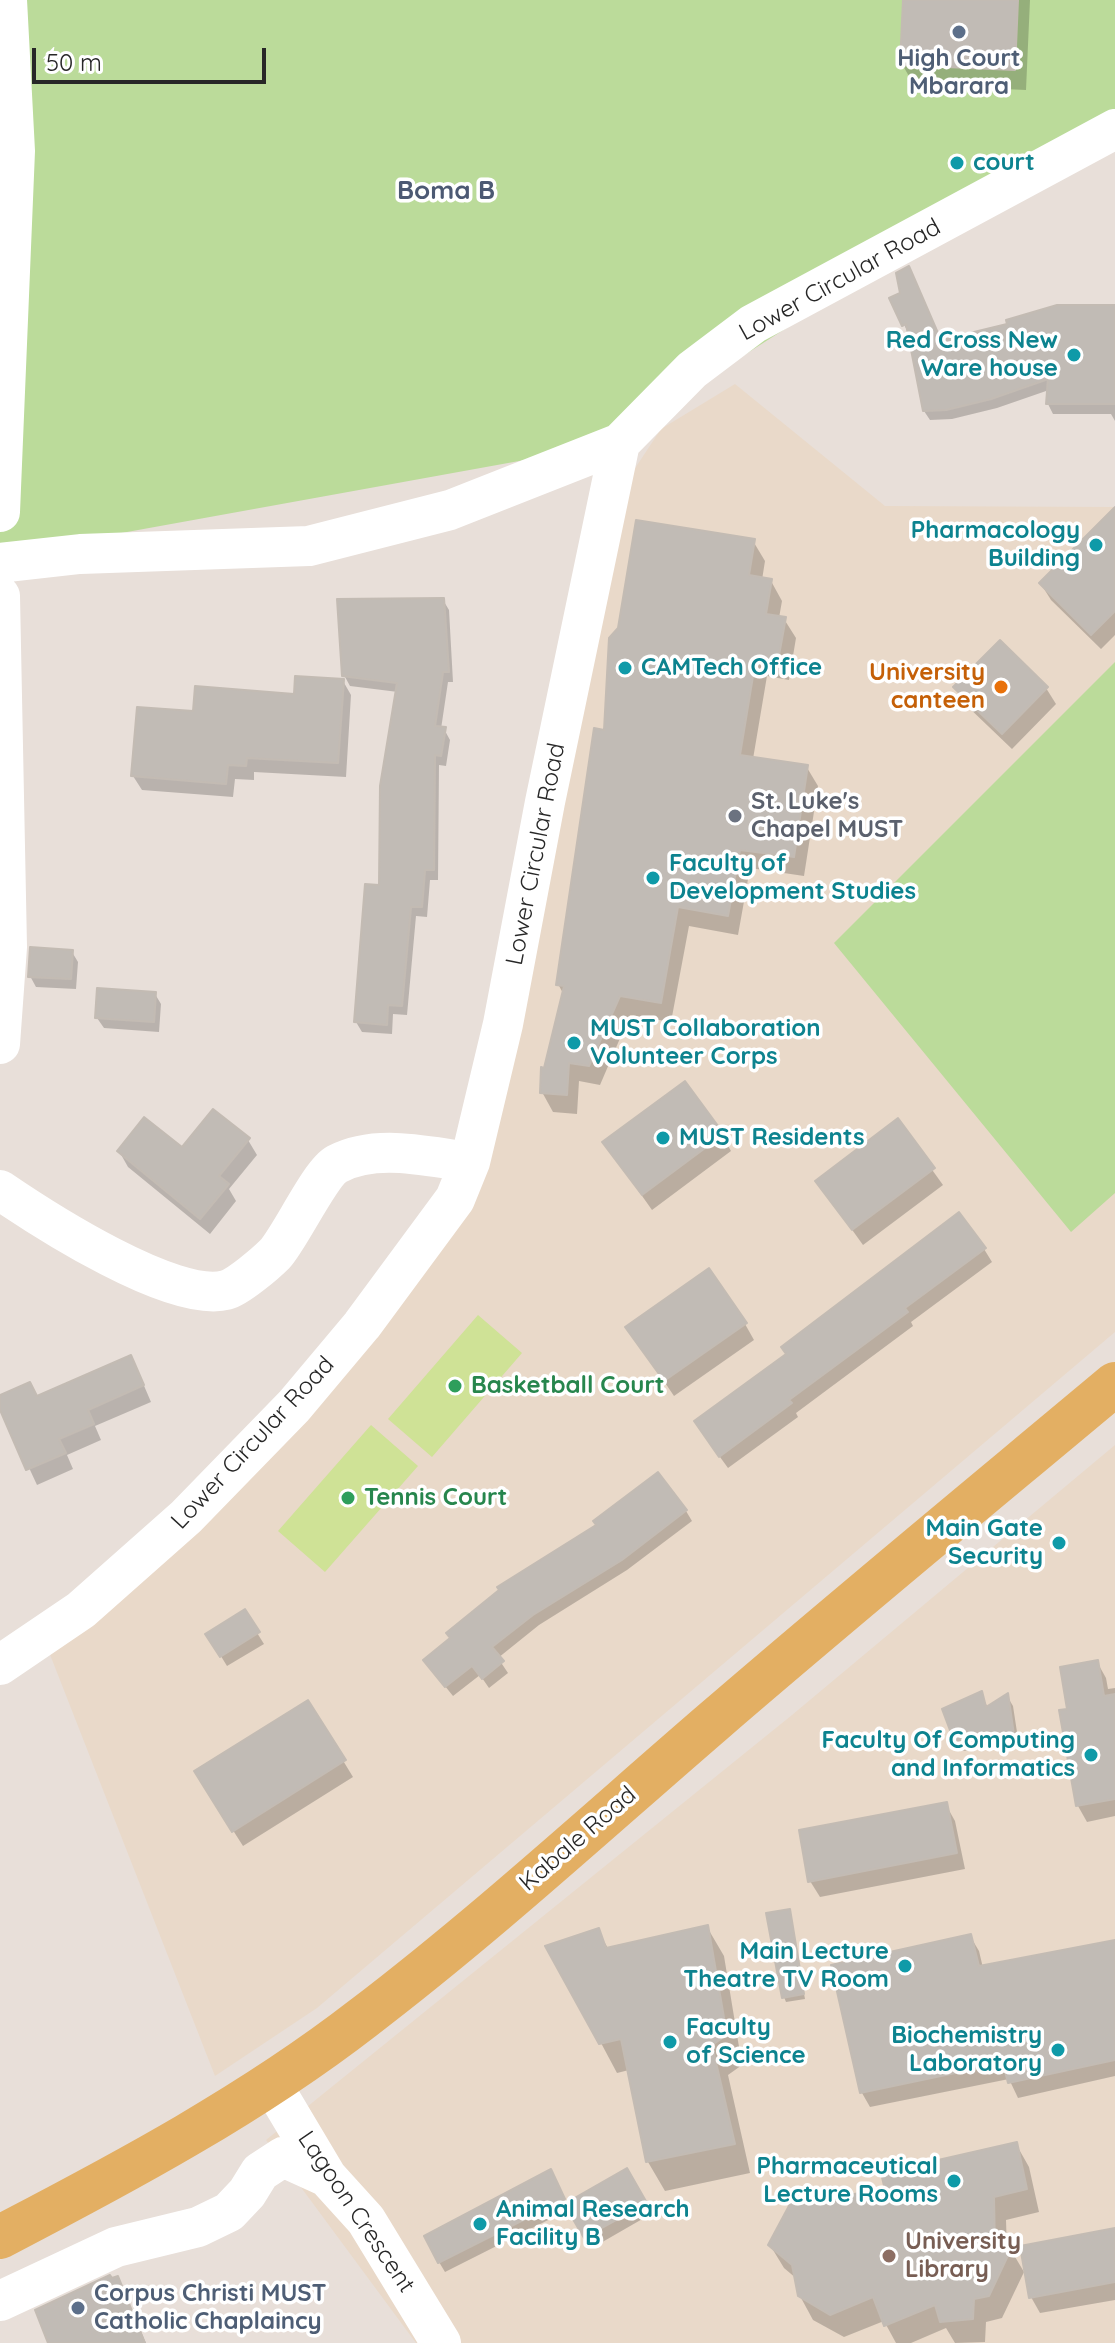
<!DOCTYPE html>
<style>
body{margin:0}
#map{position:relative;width:1115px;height:2343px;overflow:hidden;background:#e8dfd9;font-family:Quicksand,sans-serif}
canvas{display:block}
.scale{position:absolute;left:32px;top:48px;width:234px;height:36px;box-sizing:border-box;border:4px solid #272727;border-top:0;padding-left:10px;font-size:24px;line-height:28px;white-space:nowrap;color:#272727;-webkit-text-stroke:6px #fff;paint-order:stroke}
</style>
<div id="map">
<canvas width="1115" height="2343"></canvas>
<div class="scale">50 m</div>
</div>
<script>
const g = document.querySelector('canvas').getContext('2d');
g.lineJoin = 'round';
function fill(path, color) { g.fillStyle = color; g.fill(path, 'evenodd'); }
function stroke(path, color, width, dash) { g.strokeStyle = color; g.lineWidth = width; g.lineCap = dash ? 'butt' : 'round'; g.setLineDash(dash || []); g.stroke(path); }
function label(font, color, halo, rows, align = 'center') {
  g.font = font + ' Quicksand,sans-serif'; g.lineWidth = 7; g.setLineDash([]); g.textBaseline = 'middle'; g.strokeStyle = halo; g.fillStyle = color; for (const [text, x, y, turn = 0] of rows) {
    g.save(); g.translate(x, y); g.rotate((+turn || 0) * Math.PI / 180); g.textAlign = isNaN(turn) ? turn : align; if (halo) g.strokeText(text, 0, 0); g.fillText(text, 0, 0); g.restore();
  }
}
const education = new Path2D(`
 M735,384l150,122 230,1v825l-798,676 -102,68 -166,-424 389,-401 178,-754 45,-68z
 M1115,1445v898h-699l-150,-203 526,-425z`);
const green = new Path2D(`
 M0,0h1115v118l-513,328 -602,109z
 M1115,662v531l-44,39 -237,-289z`);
const pitch = new Path2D(`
 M478,1315l44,38 -90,104 -44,-38z
 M371,1425l47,41 -93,106 -47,-41z`);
const shadow = new Path2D(`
 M905,0h125l-4,90 -112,-5 -12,-21z
 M892,299l50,43 173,-35v114l-4,-7h-58l-5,-10 1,-14 -52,18 -45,11 -22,1 -6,-9 -15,-76z
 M1115,510v125l-14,14 -50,-49 -10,-16z
 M753,541l12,20 -3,19 9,1 11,20 -3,17 5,1 12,19 -7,42 -22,-4 -14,83 53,7 12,20 -14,90 -54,-8 -12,67 -49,-9 -18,96 -41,-7 -30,70 -21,-4 -2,33 -24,-2 -11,-20 22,-97 -6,-11 48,-251z
 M443,600l6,10 4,72h-5l-7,47h3l6,11 -4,26 -7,-1 -1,115h-8l-3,37 -11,-1 -9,99 -14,-1 -1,20 -30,-2 -6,-10 25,-135 17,-195 -48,-6 -6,-11z
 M343,681l8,14 -5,82 -92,-5v8l-19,-1 -2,18 -91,-7 -9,-14 62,-63 101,-17z
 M956,688h90l10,16 -44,45 -47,-45z
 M72,952l6,10 -2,27 -40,-2 -6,-11z
 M155,994l6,10 -2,28 -55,-4 -7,-10z
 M897,1121l46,64 -80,60 -46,-64z
 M722,1135l9,16 -79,59 -48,-68z
 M248,1140l9,15 -28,34 7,12 -26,33 -82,-67 -9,-16 63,-1z
 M984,1249l8,13 -81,60 2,4 -117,87 2,4 -70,51 -24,-33z
 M745,1324l9,16 -80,56 -46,-68z
 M139,1374l12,28 -56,24 6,14 -34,15 6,14 -36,16 -37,-80v-8l38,1z
 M686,1511l6,10 -65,49 -88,55 -41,33 10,15 -19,15 -9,-13 -27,21 -21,-26z
 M244,1612l20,32 -37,22 -19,-31z
 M1097,1662l9,16 2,11 7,-1v128l-28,6 -9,-16 -8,-96z
 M981,1694l7,14 19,-12 6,10 6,39 -57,6 -7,-11z
 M308,1703l45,74 -110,69 -37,-58z
 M946,1805l9,16 10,48 -145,28 -10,-16z
 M789,1911l16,88 -19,3 -2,-5z
 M707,1927l17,29 18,109 -14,10 22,98 -85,18 -17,-29 -19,-92 -12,3 -16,-30 -3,-112 11,19z
 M970,1936l9,15 4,17 132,-24v132l-97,22 -9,-19 -139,28 -8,-14z
 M1016,2144l13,23 10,45 -33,8 1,30h4l13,22 -22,46 -16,4 -1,20 -30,1 -9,-15 -35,15h-15l-12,-22 -40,16 -31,-17 -13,-24 -3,-17 -13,-11 -14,-23 117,-53z
 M627,2171l24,43 -59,34 -22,-39 -125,63 -6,-10 117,-80 11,22z
 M1115,2230v70l-75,13 -9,-16z
 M118,2278l28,65h-96l61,-62z`);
const building = new Path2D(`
 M903,0h115l-3,70 -115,-5z
 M909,266l32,74 66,-16 -1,-4 51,-15h58v99h-69l2,-25 -57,20 -45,11 -23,1 -17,-87 -4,2 -13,-28 11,-5 -4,-20z
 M1115,507v104l-24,24 -52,-52z
 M636,520l119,19 -6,36 23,4 -6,35 20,3 -8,44 -22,-3 -16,97 68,10 -14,92 -54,-7 -12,66 -50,-9 -17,96 -41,-7 -31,70 -20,-3 -2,32 -27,-2 1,-26 3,1 20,-82 -8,-1 38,-257 10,2 5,-92 9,-10z
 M444,598l5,74h-6l-8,54 11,1 -5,29 -6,-1 -1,115h-9l-3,37h-11l-9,99 -14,-1 -1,20 -33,-3 11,-138 14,1 1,-99 17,-103 -55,-7 -5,-77z
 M1000,640l48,47 -46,47 -49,-47z
 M295,676l49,3 -6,84 -91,-5 -1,8 -18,-1 -2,19 -95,-8 6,-69 56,4 2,-25 99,8z
 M30,947l43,3 -2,29 -43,-2z
 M97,988l59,4 -2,30 -59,-4z
 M685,1081l39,53 -82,61 -40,-53z
 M213,1109l37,29 -31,38 10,8 -29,35 -83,-68 27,-34 38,30z
 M898,1118l37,50 -83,62 -37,-49z
 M959,1212l27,36 -81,60 3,4 -119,88 3,3 -73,54 -25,-36 92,-67 -5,-7z
 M709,1268l38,55 -83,58 -39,-54z
 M131,1355l13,30 -56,25 6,14 -35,15 7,14 -40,17 -26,-60v-15l30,-13 7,14z
 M658,1472l29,38 -65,50 -89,55 -41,32 12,14 -22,18 -10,-13 -27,21 -22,-27 27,-22 -4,-5 53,-43 -2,-3 99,-62 -3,-4z
 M245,1609l15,23 -40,25 -15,-23z
 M1098,1660l6,36 11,-2v105l-39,7 -17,-96 8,-1 -7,-42z
 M982,1691l4,16 22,-14 6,42 -60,6 -12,-32z
 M308,1700l38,60 -114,72 -38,-61z
 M947,1802l10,51 -149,29 -9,-52z
 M790,1909l14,85 -22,4 -16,-85z
 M708,1925l19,110 -15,10 23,99 -89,18 -25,-123 -22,5 -54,-98 54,-18 7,20z
 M971,1934l8,32 136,-26v120l-107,23 -5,-20 -143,30 -29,-128z
 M1017,2142l10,47 -33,8 1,53 17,-3 -23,49 -15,3 -1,20 -33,3 -5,-17 -51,21 -11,-29 -43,18 -32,-19 -6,-31 -24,-20 23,-43 94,-12 -4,-17z
 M627,2168l20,35 -63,35 -20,-34z
 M551,2169l14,30 -127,64 -14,-27z
 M1115,2228v54l-86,16 -9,-52z
 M110,2275l2,3 6,-2 27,67h-97l-13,-33z`);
const minor = new Path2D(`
 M0,512l15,-361 -8,-151
 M0,563l80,-9 229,-8 141,-36 170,-67
 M0,596l7,351 -7,97
 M0,1190c44,30 174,114 226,100 12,-3 40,-27 49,-36 16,-18 45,-81 62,-90 40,-21 91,-7 133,-2
 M0,1665l81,-55 105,-93 108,-111 68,-81 93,-126 15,-37 33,-138 42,-222 75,-359 72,-73 61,-46 362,-195
 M271,2083l56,94 39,43 75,123
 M0,2301l116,-54 82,-20 31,-15 18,-19 13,-21 23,-15 44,20`);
const major = new Path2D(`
 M0,2237c125,-65 252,-133 363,-219 122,-93 235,-197 351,-297 132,-114 267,-225 401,-337`);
const markers = [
 [959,32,8,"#5c6f8a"],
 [957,163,8,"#0f9aa8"],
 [1074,355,8,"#0f9aa8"],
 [1096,545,8,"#0f9aa8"],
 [625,668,8,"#0f9aa8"],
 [1001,687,8,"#e8710a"],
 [735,816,8,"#6b7280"],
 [653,878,8,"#0f9aa8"],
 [574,1043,8,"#0f9aa8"],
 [663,1138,8,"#0f9aa8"],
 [455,1386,8,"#2e9e5b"],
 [348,1498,8,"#2e9e5b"],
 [1059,1543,8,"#0f9aa8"],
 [1091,1755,8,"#0f9aa8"],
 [905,1966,8,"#0f9aa8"],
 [670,2042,8,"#0f9aa8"],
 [1058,2050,8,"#0f9aa8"],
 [954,2181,8,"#0f9aa8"],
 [480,2224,8,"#0f9aa8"],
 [889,2256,8,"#8d6e63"],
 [78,2308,8,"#5c6f8a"]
];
const serviceNames = [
 ["High Court",959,59],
 ["Mbarara",959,87],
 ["Corpus Christi MUST",94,2294,"left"],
 ["Catholic Chaplaincy",94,2322,"left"]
];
const cultureNames = [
 ["court",973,163],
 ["Red Cross New",1058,341,"right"],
 ["Ware house",1058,369,"right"],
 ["Pharmacology",1080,531,"right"],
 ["Building",1080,559,"right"],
 ["CAMTech Office",641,668],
 ["Faculty of",669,864],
 ["Development Studies",669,892],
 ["MUST Collaboration",590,1029],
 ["Volunteer Corps",590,1057],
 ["MUST Residents",679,1138],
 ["Main Gate",1043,1529,"right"],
 ["Security",1043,1557,"right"],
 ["Faculty Of Computing",1075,1741,"right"],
 ["and Informatics",1075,1769,"right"],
 ["Main Lecture",889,1952,"right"],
 ["Theatre TV Room",889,1980,"right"],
 ["Faculty",686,2028],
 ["of Science",686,2056],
 ["Biochemistry",1042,2036,"right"],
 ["Laboratory",1042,2064,"right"],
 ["Pharmaceutical",938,2167,"right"],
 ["Lecture Rooms",938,2195,"right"],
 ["Animal Research",496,2210],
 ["Facility B",496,2238]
];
const streetNames = [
 ["Lower Circular Road",840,280,-29],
 ["Lower Circular Road",536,854,-79],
 ["Lower Circular Road",253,1443,-47],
 ["Kabale Road",578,1839,-41],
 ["Lagoon Crescent",356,2212,56]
];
const foodNames = [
 ["University",985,673],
 ["canteen",985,701]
];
const worshipNames = [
 ["St. Luke's",751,802],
 ["Chapel MUST",751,830]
];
const leisureNames = [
 ["Basketball Court",471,1386],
 ["Tennis Court",364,1498]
];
const educationNames = [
 ["University",905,2242],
 ["Library",905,2270]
];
const neighbourhoodNames = [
 ["Boma B",446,191]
];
fill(education, '#e9d9c9');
fill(green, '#bbdb9a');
fill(pitch, '#cfe296');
fill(shadow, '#0003');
fill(building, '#c1bbb5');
stroke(building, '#c3bbb3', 2);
stroke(minor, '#fff', 40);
stroke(major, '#e3af63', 44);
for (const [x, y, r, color] of markers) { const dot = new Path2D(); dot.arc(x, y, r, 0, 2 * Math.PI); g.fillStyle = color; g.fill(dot); stroke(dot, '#fff', 3); }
label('bold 24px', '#4e5e75', '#fff', serviceNames);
label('bold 24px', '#0d838f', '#fff', cultureNames, 'left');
label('24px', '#272727', '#fff', streetNames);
label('bold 24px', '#c56008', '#fff', foodNames, 'right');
label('bold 24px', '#5b616d', '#fff', worshipNames, 'left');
label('bold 24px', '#27864d', '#fff', leisureNames, 'left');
label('bold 24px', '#785e54', '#fff', educationNames, 'left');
label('bold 26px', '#4c5973', '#fff', neighbourhoodNames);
</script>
